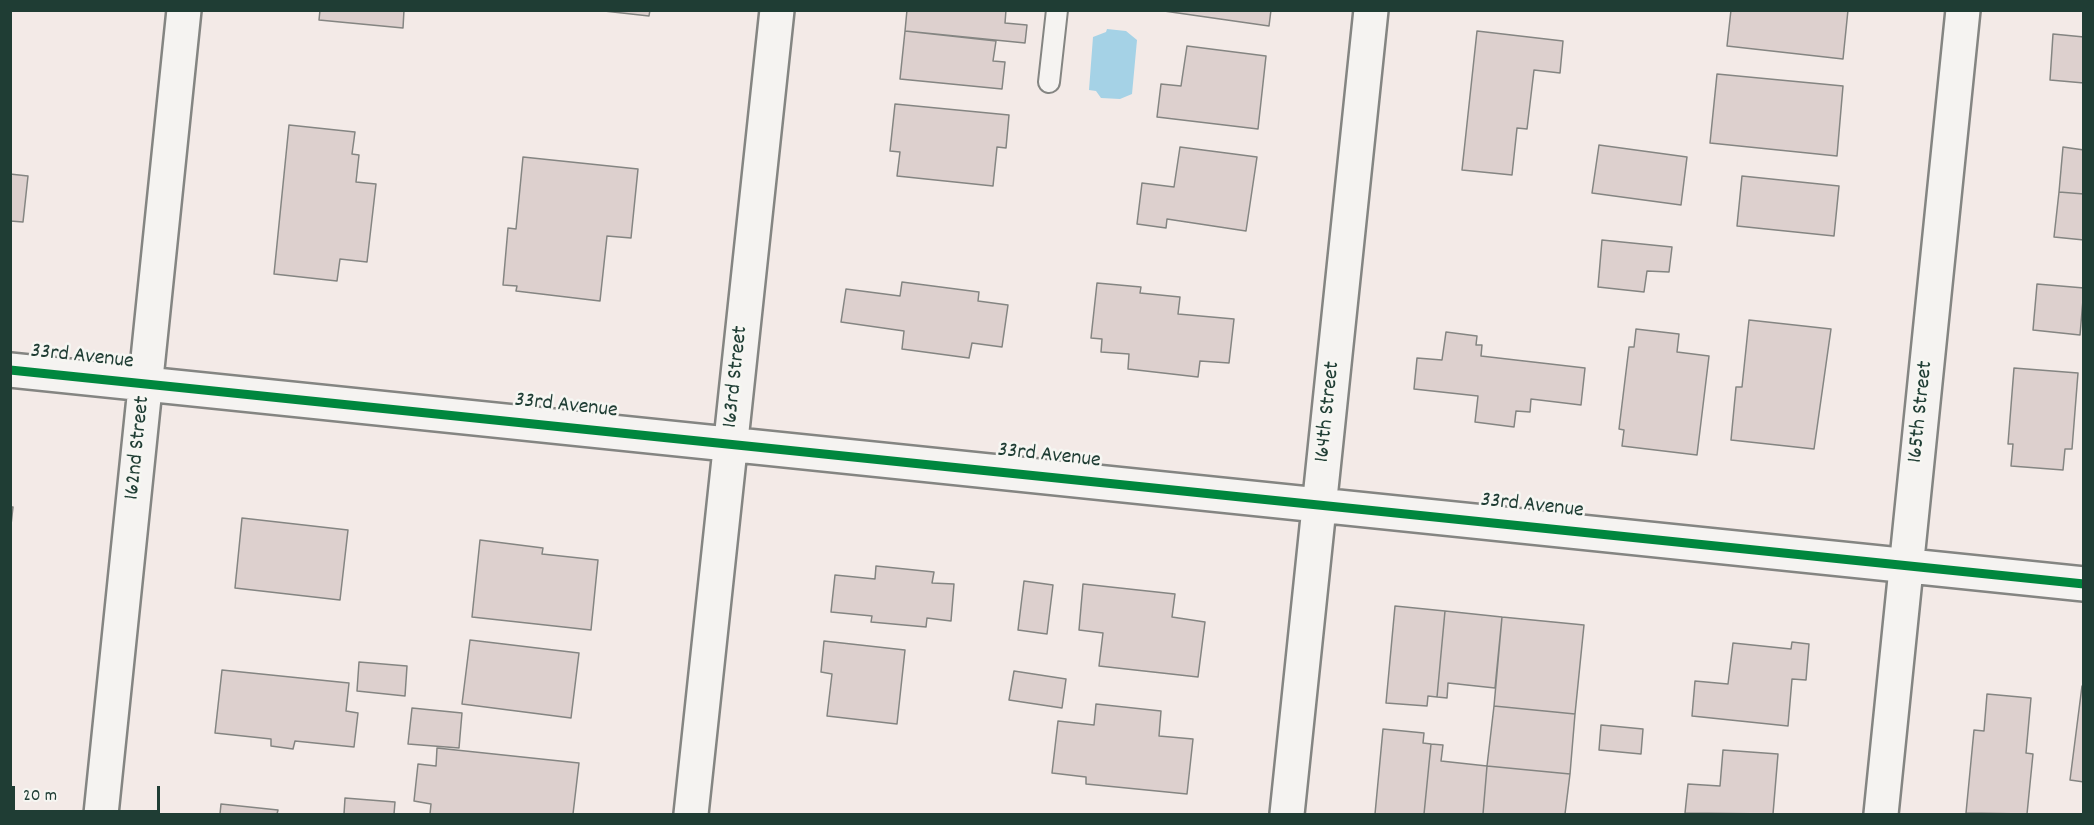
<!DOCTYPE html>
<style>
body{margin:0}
#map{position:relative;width:2094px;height:825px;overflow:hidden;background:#f3eae7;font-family:Dekko,sans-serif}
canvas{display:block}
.frame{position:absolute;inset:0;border:12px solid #1f3d34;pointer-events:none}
.scale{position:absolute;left:12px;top:786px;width:148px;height:27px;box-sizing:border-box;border:3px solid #1f3d34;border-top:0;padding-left:8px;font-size:18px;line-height:21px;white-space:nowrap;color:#1f3d34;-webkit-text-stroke:4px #f6f6f2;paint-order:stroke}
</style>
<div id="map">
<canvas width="2094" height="825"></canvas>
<div class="frame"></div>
<div class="scale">20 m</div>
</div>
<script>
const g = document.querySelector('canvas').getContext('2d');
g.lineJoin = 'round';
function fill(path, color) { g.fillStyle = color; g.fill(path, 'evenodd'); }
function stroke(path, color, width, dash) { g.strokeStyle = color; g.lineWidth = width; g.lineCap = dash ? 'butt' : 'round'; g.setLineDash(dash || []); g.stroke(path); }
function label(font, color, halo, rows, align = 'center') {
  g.font = font + ' Dekko,sans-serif'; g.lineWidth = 5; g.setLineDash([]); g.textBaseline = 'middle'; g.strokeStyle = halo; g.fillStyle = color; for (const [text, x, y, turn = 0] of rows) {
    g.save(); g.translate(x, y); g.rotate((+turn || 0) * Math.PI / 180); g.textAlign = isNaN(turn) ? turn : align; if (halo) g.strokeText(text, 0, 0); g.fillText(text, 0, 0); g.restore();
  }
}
const water = new Path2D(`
 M1107,29l19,2 11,9 -5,54 -12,5 -19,-1 -5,-7 -7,-1 4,-53 13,-5z`);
const building = new Path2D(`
 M320,10h84l-1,18 -84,-8z
 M595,10h55l-1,6z
 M907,10h99l-1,13 22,2 -2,18 -120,-12z
 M1157,10h114l-2,16z
 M1731,10h117l-5,49 -116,-13z
 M905,31l91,10 -3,20 12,1 -3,27 -102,-10z
 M1477,31l86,10 -3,32 -26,-3 -7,59 -10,-1 -5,47 -50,-5z
 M2053,34l31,3v46l-34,-3z
 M1187,46l79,10 -8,73 -101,-12 4,-33 20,2z
 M1717,74l126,12 -6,70 -127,-13z
 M895,104l114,11 -3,33 -9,-1 -4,39 -96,-10 3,-24 -10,-1z
 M289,125l66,7 -3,22 7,1 -3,27 20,2 -9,78 -27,-3 -3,22 -63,-7z
 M1599,145l88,12 -6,48 -89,-12z
 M1180,147l77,10 -11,74 -79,-12 -1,9 -29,-4 5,-41 32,4z
 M2063,147l21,3v44l-25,-2z
 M523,157l115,12 -7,69 -24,-2 -7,65 -84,-10 1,-5 -14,-1 5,-57 8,1z
 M10,174l18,2 -5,46 -13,-1z
 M1742,176l97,10 -5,50 -97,-10z
 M2059,192l25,2v46l-30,-3z
 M1602,240l70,7 -3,25 -22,-1 -3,21 -46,-5z
 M902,282l77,10 -1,9 30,4 -6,42 -30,-4 -3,15 -67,-9 2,-18 -63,-9 5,-33 54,7z
 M1097,283l44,4 -1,6 40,4 -2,17 56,5 -5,44 -29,-2 -2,16 -70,-8 1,-15 -28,-2 1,-13 -11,-1z
 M2037,284l47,4 -4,47 -47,-5z
 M1749,320l82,9 -17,120 -83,-9 5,-53h6z
 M1636,329l43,5 -2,18 32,4 -12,99 -75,-9 2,-16 -5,-1 10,-82h5z
 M1446,332l31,4 -1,9h6l-1,11 104,12 -4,37 -50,-6 -1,13 -14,-1 -2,16 -39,-5 3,-26 -64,-7 3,-31 25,2z
 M2014,368l64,5 -6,76h-7l-2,21 -52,-4 2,-22h-5z
 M10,507h3l-3,27z
 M242,518l106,12 -8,70 -105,-12z
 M480,540l63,8 -1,6 56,6 -7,70 -119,-13z
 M876,566l58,6 -2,11 22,1 -3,37 -24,-3 -1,9 -55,-5 1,-6 -41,-4 4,-37 40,4z
 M1024,581l29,4 -6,49 -29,-4z
 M1083,584l92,10 -3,23 33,5 -7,55 -99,-11 4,-33 -24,-3z
 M1395,606l50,5 -8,86 -9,-1 -1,10 -41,-3z
 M1445,611l57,6 -7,71 -47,-5 -1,15 -10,-1z
 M1502,617l82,8 -9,89 -81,-8z
 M470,640l109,13 -8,65 -109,-14z
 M824,641l81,9 -8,74 -70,-8 5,-42 -11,-2z
 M1792,642l17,2 -3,36 -14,-1 -4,47 -96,-10 3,-35 33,3 5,-41 58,6z
 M359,662l48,4 -2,30 -48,-5z
 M222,670l127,13 -3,28 12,2 -4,34 -59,-6 -2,8 -22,-3v-7l-56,-6z
 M1014,671l52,8 -4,29 -53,-8z
 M2082,686h2v96l-14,-2z
 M1987,694l44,4 -5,55 7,1 -6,60 -61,-1 8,-83 10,1z
 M1096,704l65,7 -2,25 34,3 -6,55 -101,-10v-7l-34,-4 6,-52 36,4z
 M1494,706l81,8 -5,60 -83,-8z
 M412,708l50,5 -3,35 -51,-4z
 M1601,725l42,4 -2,25 -42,-4z
 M1383,729l41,4 -1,10 8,1 -7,70h-49z
 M1431,744l12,1 -2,16 46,5 -4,48h-59z
 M437,748l142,15 -6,51h-143l1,-10 -17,-3 4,-37 18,2z
 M1723,750l55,4 -5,60 -88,-1 3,-29 32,2z
 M1487,766l83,8 -5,40h-82z
 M345,798l50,4 -1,12h-50z
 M221,804l57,6 -1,4h-57z`);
const lane = new Path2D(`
 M1049,82l8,-72`);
const street = new Path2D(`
 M10,370l2074,214
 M101,814l83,-804
 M691,814l86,-804
 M1287,814l84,-804
 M1881,814l82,-804`);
const cycleway = new Path2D(`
 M10,370l2074,214`);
const streetNames = [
 ["33rd Avenue",82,358,6],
 ["163rd Street",737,377,-84],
 ["33rd Avenue",566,407,6],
 ["164th Street",1329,412,-84],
 ["165th Street",1922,412,-84],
 ["162nd Street",139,448,-84],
 ["33rd Avenue",1049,457,6],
 ["33rd Avenue",1532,507,6]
];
fill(water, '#a5d2e6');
fill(building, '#ddd0ce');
stroke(building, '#848582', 1.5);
stroke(lane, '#848582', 24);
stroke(street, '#848582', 38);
stroke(lane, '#f5f3f1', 20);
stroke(street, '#f5f3f1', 33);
stroke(cycleway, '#00873e', 9);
label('22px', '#1f3d34', '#f6f6f2', streetNames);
</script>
